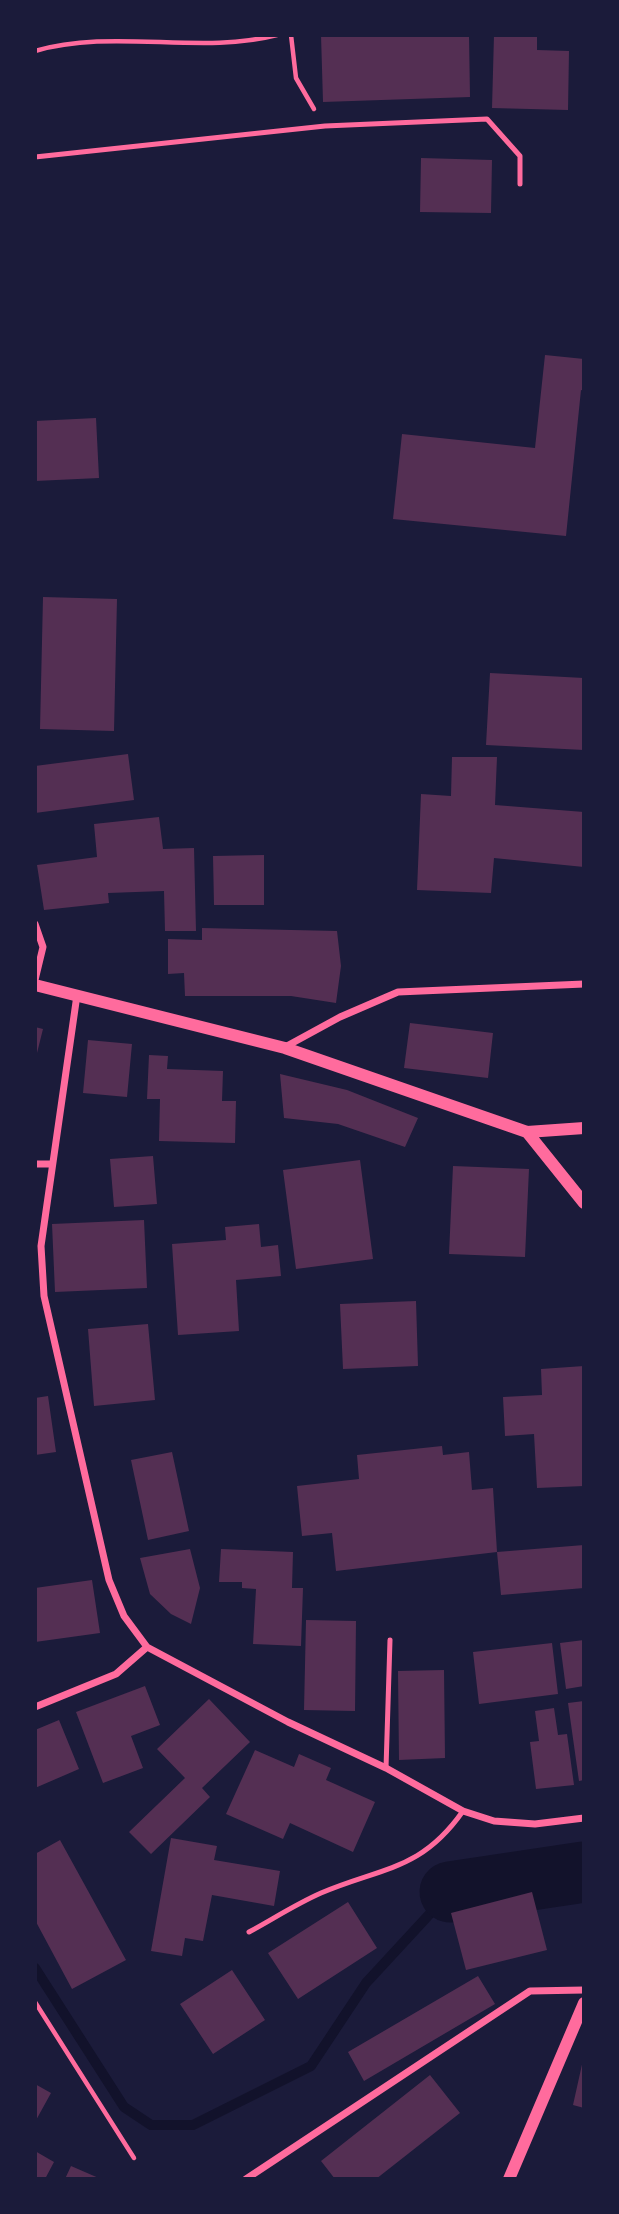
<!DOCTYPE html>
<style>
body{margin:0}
#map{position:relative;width:619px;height:2214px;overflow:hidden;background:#1b1b3a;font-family:"Space Grotesk",sans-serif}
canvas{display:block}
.frame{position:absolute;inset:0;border:37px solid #1b1b3a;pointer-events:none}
</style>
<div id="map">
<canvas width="619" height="2214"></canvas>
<div class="frame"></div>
</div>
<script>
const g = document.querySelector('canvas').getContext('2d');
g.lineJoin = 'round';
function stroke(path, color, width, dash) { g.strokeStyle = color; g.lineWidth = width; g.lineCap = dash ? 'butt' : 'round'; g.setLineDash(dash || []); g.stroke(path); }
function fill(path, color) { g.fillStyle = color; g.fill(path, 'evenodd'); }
const stream = new Path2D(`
 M35,1968l89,139 27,18h42l118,-59 55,-83 84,-91`);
const river = new Path2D(`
 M450,1892l134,-20`);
const building = new Path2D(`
 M321,35h148l1,62 -147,5z
 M494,35h43v15l32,1 -1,59 -76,-2z
 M421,158l71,2 -1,53 -71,-1z
 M545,355l39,4v32l-3,-1 -15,146 -173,-17 9,-85 133,14z
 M96,418l3,60 -64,3v-60z
 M43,597l74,2 -3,132 -74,-2z
 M490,673l94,5v72l-98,-5z
 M128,754l6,46 -99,13v-47z
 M452,757h45l-2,48 89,7v55l-90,-9 -3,35 -74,-3 4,-96 30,2z
 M159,817l4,32 31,-1 2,83h-31l-1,-40 -56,2 1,10 -65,7 -7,-45 60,-8 -3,-33z
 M264,855v50h-50l-1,-49z
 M202,928l135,3 4,35 -5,37 -45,-7h-106l-1,-23 -16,1v-35l34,1z
 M410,1023l83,10 -5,45 -84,-10z
 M35,1027l8,2 -7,28h-1z
 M88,1040l44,4 -5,53 -44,-4z
 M149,1055l19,1 -1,13 56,2 -1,30h14l-1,42 -76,-2 1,-42h-13z
 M280,1074l67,16 71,28 -13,29 -67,-23 -54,-6z
 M153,1156l4,48 -43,3 -4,-48z
 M360,1160l13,99 -77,10 -13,-99z
 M453,1166l76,3 -4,88 -76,-3z
 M144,1220l3,68 -92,4 -3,-68z
 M259,1224l2,23 17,-2 3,31 -45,4 3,51 -61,4 -6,-91 54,-4 -1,-13z
 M416,1301l2,65 -75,3 -3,-65z
 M148,1324l7,76 -61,6 -6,-77z
 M584,1366v120l-47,2 -3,-54 -29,2 -2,-39 39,-2 -1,-26z
 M48,1396l8,56 -21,3v-57z
 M442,1446l1,9 26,-3 3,38 21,-2 4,64 -161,19 -4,-38 -30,3 -5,-50 62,-7 -2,-24z
 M172,1452l17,79 -41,9 -17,-80z
 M584,1545v43l-83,7 -4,-43z
 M190,1549l10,39 -9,36 -20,-10 -21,-20 -10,-36z
 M221,1549l72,3 -1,36h11l-2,58 -48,-2 3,-55 -14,-1v-6h-23z
 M92,1580l8,53 -65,9v-54z
 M306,1620l50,1 -1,90 -51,-1z
 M584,1640v46l-18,3 -6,-46z
 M552,1643l6,51 -79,10 -6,-52z
 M444,1670l1,88 -46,2 -1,-89z
 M145,1686l15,39 -29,11 12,32 -40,15 -27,-71z
 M209,1699l41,43 -48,46 8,9 -59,57 -22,-22 56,-54 -28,-29z
 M584,1701v79l-5,1 -11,-78z
 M554,1708l4,27 9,-1 7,51 -38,4 -6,-47 9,-1 -4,-30z
 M59,1720l20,49 -44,19v-58z
 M255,1750l39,17 5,-13 32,14 -5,12 49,22 -22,50 -63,-29 -7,16 -57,-25z
 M171,1838l46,8 -3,14 66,11 -6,35 -62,-11 -9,46 -18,-3 -3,18 -31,-5z
 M60,1840l66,120 -54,29 -37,-69v-66z
 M532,1892l15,58 -81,20 -15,-57z
 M348,1902l29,46 -79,51 -30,-46z
 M232,1970l33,50 -52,34 -33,-50z
 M478,1976l17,28 -131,77 -16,-29z
 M583,2060h1v48l-11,-3z
 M430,2075l30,38 -84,66h-41l-14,-18z
 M35,2084l16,9 -16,29z
 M35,2151l19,11 -9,17h-10z
 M71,2166l30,13h-36z`);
const path = new Path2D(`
 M291,35l5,43 18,31
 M35,51c78,-23 165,4 242,-16
 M35,2002l99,156`);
const service = new Path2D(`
 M35,157l290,-31 162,-7 33,37v28
 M386,1768l4,-128
 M249,1932c24,-13 47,-28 72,-39 61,-26 100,-22 142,-82`);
const minor = new Path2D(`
 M35,924l8,23 -8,33
 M77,995l-36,251 3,50 65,284 15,36 23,31 141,75 98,46 77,43 31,10 41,3 49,-6
 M285,1047l55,-30 58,-25 186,-8
 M35,1164h16
 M35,1707l81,-33 31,-27
 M246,2179l284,-188 54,-1`);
const tertiary = new Path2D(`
 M35,985l250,63 242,84 57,-4
 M527,1132l57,71
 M509,2179l75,-176`);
stroke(stream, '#12122b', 10);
stroke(river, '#12122b', 61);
fill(building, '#542f53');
stroke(path, '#ff6b9d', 4.5);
stroke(service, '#ff6b9d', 5);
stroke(minor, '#ff6b9d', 7);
stroke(tertiary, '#ff6b9d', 12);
</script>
